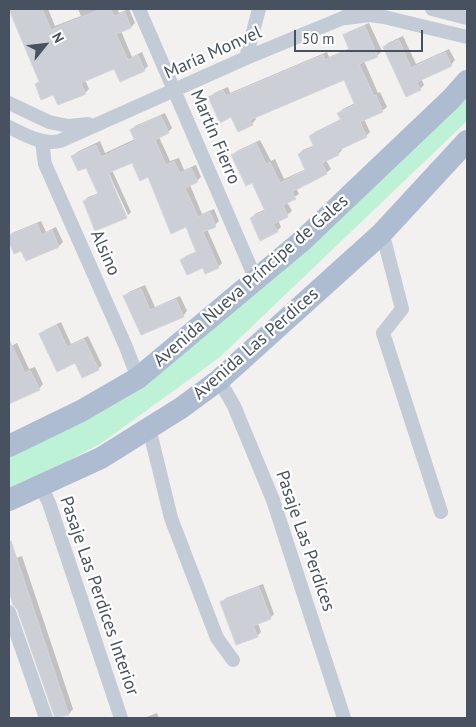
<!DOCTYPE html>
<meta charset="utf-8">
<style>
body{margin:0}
#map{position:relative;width:476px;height:727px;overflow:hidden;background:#f3f0f0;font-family:"PT Sans",sans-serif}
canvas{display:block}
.frame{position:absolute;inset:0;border:10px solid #47515f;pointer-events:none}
.north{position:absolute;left:20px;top:20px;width:50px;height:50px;-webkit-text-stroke:4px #fff;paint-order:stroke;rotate:61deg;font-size:14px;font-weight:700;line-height:20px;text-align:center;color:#47515f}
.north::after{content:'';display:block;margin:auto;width:18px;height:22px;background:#47515f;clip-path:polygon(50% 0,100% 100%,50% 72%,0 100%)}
.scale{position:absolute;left:294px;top:30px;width:129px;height:22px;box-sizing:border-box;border:2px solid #47515f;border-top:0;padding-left:6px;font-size:15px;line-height:18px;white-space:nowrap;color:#47515f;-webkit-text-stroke:4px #fff;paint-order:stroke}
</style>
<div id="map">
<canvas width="476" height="727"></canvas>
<div class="frame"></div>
<div class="north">N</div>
<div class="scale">50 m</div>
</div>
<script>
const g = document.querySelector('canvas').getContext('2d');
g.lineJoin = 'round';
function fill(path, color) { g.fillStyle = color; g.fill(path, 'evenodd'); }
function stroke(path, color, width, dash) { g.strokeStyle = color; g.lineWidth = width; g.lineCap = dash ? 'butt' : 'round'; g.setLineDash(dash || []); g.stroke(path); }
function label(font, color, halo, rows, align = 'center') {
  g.font = font + ' "PT Sans",sans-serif'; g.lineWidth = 4.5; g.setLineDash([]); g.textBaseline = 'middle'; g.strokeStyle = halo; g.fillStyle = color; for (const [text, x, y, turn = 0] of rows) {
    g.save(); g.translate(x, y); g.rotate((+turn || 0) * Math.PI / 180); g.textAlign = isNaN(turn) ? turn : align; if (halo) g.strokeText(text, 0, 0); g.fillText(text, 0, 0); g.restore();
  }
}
const green = new Path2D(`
 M467,87v34l-247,236 -117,85 -62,34 -32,13v-37l117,-57z`);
const shadow = new Path2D(`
 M9,9h39l7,17 26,-10 -3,-7h39l2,4 10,-4 6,14 -4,4 -10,4 11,26 10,-5 6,14 -4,4 -29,-3 -30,13 4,9 -4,4h-31l-18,-9 4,-3 -29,-71 -2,1z
 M369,23l13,28 -5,5 -13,5 14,32 2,-1 7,15 -5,4 -18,8 6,13 -4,4 -25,12 1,2 -4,4 -12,6 5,9 -5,4 -30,15 3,6 -12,8 5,9 -5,4 -9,5 3,7 -4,4 -26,-12 4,-5 11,-5 -13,-28 -20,-26 4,-4 23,-11 11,21 4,-2 9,20 22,-10 -7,-15 4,-4 12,-5 -5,-9 5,-4 26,-13 -2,-6 4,-4 12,-6 -11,-25 -89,38 1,3 -4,5 -20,-8 -22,-18 4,-5 14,-6 2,6 97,-41 2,5 21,-9 -6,-12 4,-4z
 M403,36l13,28 33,-15 6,11 -4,5 -30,13 3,7 -4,4 -36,-42 4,-4z
 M165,113l7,15 -4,4 -9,5 11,24 9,-3 5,12 12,-5 5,12 -4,4 -7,4 12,29 12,-5 5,12 -4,4 -8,4 15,34 -4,4 -14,-1 -23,-6 5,-4 11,-5 -11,-25 -37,-51 -17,-14 -20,9 19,42 -3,3 -22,-48 -2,1 23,49 -31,13 -12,-29 4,-4 11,-4 -12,-27 -14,-10 4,-4 23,-11 5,12 30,-14 -4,-9 4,-4z
 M41,221l5,11 10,-5 7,15 -4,4 -32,14 -5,-11 -7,4 -6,-16 3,-4z
 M145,285l10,22 25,-11 7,15 -4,5 -42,18 -16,-38 4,-4z
 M61,322l10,22 17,-8 14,29 -4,4 -22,-7 -36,-28 5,-4z
 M17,343l12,26 6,-2 8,17 -4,5 -30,14v-56z
 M22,556l51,153 -4,5 -14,4 -37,-109 -6,-12 -3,-9v-28z
 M263,584l11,30 -4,4 -12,5 3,9 -4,4 -35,-34 4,-4z
 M157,713l2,5h-16h1z`);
const building = new Path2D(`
 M9,9h33l9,21 50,-21h10l3,7 11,-4 6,16 -15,6 12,26 10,-5 7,16 -25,11 -6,-13 -33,14 5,11 -28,11 -5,-10 -12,5 -6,-16 4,-2z
 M365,26l13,31 -19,7 15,32 2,-1 7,17 -23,10 7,15 -30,14 2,4 -17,8 5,11 -35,18 4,7 -13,6 5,12 -15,7 5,8 -18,9 -10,-23 15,-7 -13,-28 -6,3 -15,-31 25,-12 10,21 4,-2 10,21 25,-13 -7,-16 16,-7 -5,-11 32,-16 -4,-7 18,-8 -11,-25 -94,40 3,5 -15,7 -7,-15 -11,6 -12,-26 15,-7 3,6 97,-41 2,5 24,-11 -6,-14z
 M399,40l12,28 34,-16 7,14 -35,16 4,8 -15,7 -23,-50z
 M161,116l8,17 -14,7 11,25 8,-4 6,12 11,-5 7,14 -13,6 13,29 12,-5 6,15 -13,5 16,36 -14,6 -2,-6 -16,7 -7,-15 16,-8 -10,-25 -15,7 -23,-57 -8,4 -8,-18 -24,10 19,45 -32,13 -12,-30 15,-7 -12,-26 -8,3 -7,-15 25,-11 5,12 34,-16 -5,-11z
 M37,224l5,11 10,-5 7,17 -33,14 -5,-10 -7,3 -5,-12v-6z
 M141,289l9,21 26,-11 8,18 -43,18 -18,-39z
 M57,325l10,22 17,-8 15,31 -17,8 -7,-15 -18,9 -18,-38z
 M9,339l16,34 5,-3 10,20 -31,14z
 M9,541h2l58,174 -14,3 -38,-109 -4,-4 -4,-14z
 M259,587l12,32 -18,7 5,11 -22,8 -16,-43z`);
const minor = new Path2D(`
 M139,9l117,271
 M432,9l35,9
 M346,18l24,-3 14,2 83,20
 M246,58l13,-49
 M9,103l40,19 19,4 20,-2
 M9,127c16,8 33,18 51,14l186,-83 97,-40 15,-9
 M42,142l3,22 81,183 12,31
 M381,234l4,9 17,66 -19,24 58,179
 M219,380l15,26 39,94 71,218
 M149,428l22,90 46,120 16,22
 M41,486l8,17 72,215
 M9,612l37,106`);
const primary = new Path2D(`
 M9,446l72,-35 57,-33 165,-138 148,-141 16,-18
 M9,500l92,-42 80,-50 38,-28 162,-146 86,-93`);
const streetNames = [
 ["María Monvel",213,53,-24],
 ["Martín Fierro",215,137,67],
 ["Alsino",105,253,66],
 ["Avenida Nueva Príncipe de Gales",251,281,-41],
 ["Avenida Las Perdices",256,344,-41],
 ["Pasaje Las Perdices",305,541,71],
 ["Pasaje Las Perdices Interior",99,596,71]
];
fill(green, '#bdf2d6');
fill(shadow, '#0003');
fill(building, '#cccfd5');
stroke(building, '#d4d5dc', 1);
stroke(minor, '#c3cbd6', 14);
stroke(primary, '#aebcd1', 22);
label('18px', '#47515f', '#fff', streetNames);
</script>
